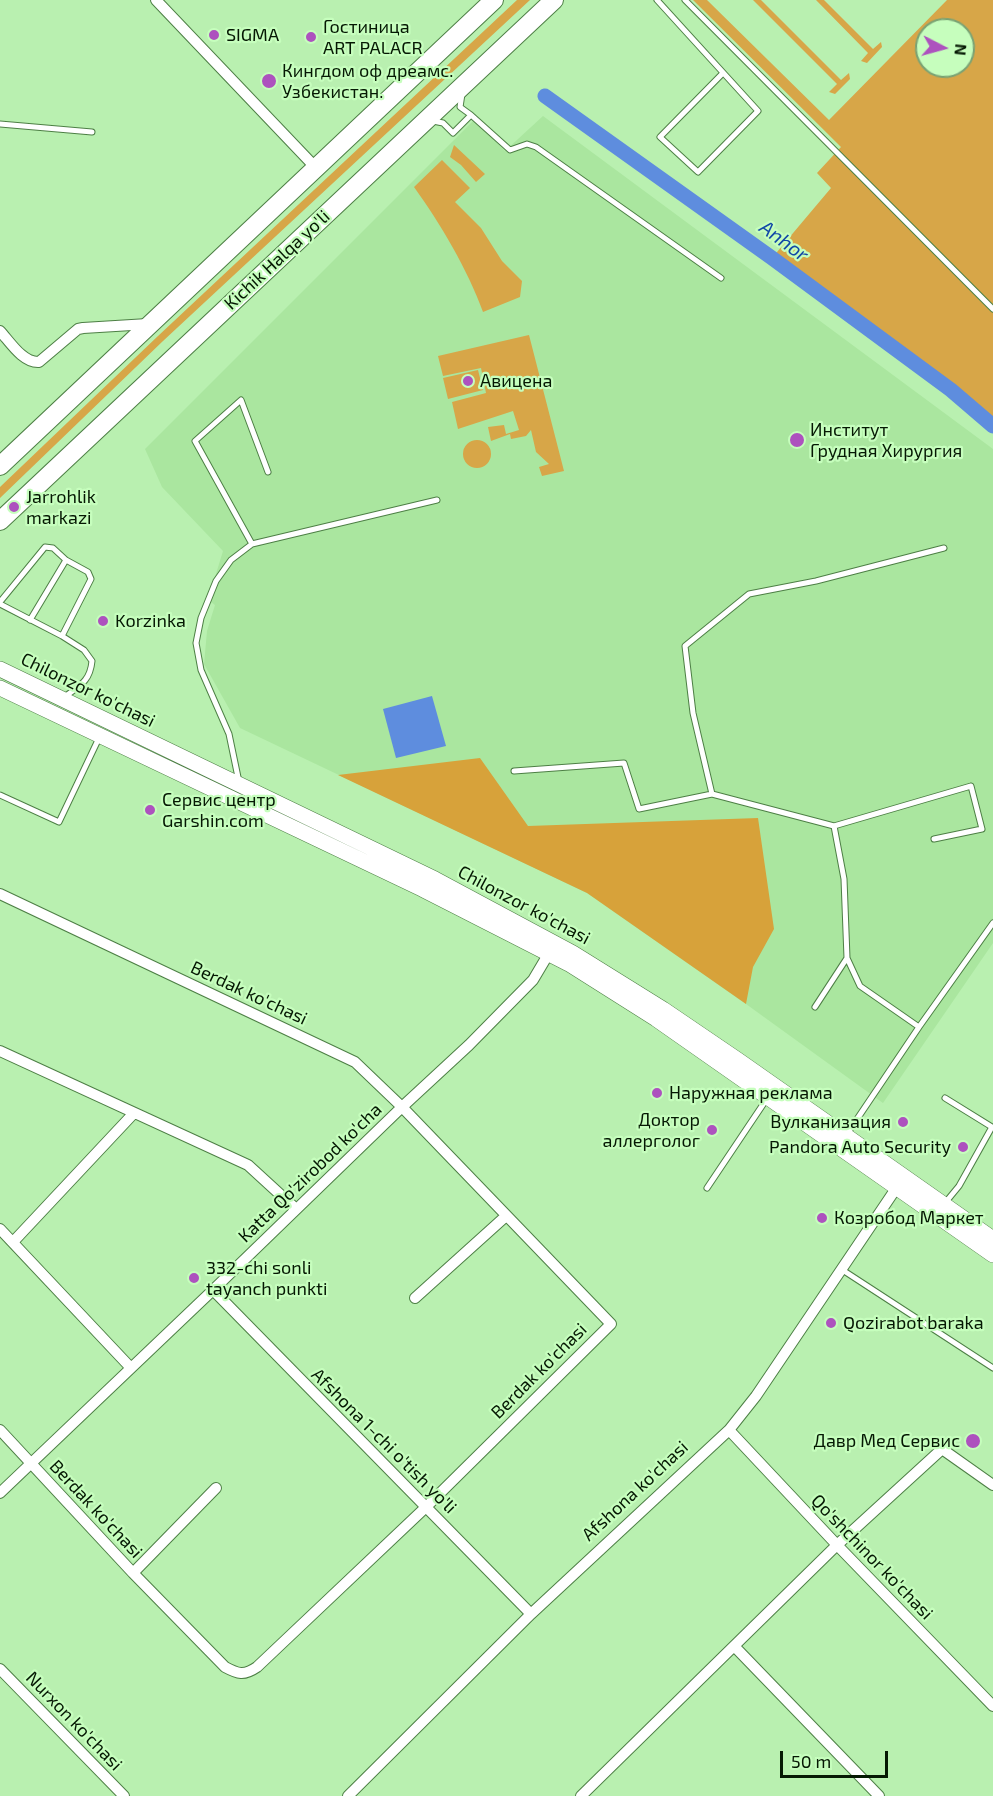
<!DOCTYPE html>
<meta charset="utf-8">
<style>
body{margin:0}
#map{position:relative;width:993px;height:1796px;overflow:hidden;background:#b9f0b0;font-family:"Exo 2",sans-serif}
canvas{display:block}
.north{position:absolute;left:915px;top:18px;width:60px;height:60px;box-sizing:border-box;background:#c6febd;border:2px solid #79a273;border-radius:50%;rotate:96deg;font-size:16px;font-weight:700;line-height:24px;text-align:center;color:#051803}
.north::after{content:'';display:block;margin:auto;width:21px;height:27px;background:#ad52be;clip-path:polygon(50% 0,100% 100%,50% 72%,0 100%)}
.scale{position:absolute;left:780px;top:1751px;width:108px;height:27px;box-sizing:border-box;border:3px solid #051803;border-top:0;padding-left:8px;font-size:18px;line-height:21px;white-space:nowrap;color:#051803;-webkit-text-stroke:4px #c6febd;paint-order:stroke}
</style>
<div id="map">
<canvas width="993" height="1796"></canvas>
<div class="north">N</div>
<div class="scale">50 m</div>
</div>
<script>
const g = document.querySelector('canvas').getContext('2d');
g.lineJoin = 'round';
function fill(path, color) { g.fillStyle = color; g.fill(path, 'evenodd'); }
function stroke(path, color, width, dash) { g.strokeStyle = color; g.lineWidth = width; g.lineCap = dash ? 'butt' : 'round'; g.setLineDash(dash || []); g.stroke(path); }
function label(font, color, halo, rows, align = 'center') {
  g.font = font + ' "Exo 2",sans-serif'; g.lineWidth = 4.5; g.setLineDash([]); g.textBaseline = 'middle'; g.strokeStyle = halo; g.fillStyle = color; for (const [text, x, y, turn = 0] of rows) {
    g.save(); g.translate(x, y); g.rotate((+turn || 0) * Math.PI / 180); g.textAlign = isNaN(turn) ? turn : align; if (halo) g.strokeText(text, 0, 0); g.fillText(text, 0, 0); g.restore();
  }
}
const built = new Path2D(`
 M543,116l450,333v494l-110,160 -137,-99 -159,-111 -347,-165 -36,-64 3,-33 8,-26 -7,-5 15,-49 -61,-64 -17,-38 329,-329 31,31z`);
const green = new Path2D(`
 M517,0h13l-367,341 -163,157v-11l158,-151z
 M693,0h14l122,120 118,-120h46v426l-42,-36 -179,-132 59,-70 -14,-15 24,-26zM927,30h36v36h-36z
 M753,0h8l80,80 8,-7 1,6 -15,15 -6,-2 8,-8z
 M816,0h8l49,49 8,-7 1,5 -15,16 -6,-2 7,-8z
 M454,145l31,29 -9,8 -15,-17 -11,-8z
 M442,160l28,28 -15,14 26,26 21,33 20,20 -2,16 -37,15c-15,-42 -43,-89 -69,-125z
 M529,335l35,136 -22,5 -3,-9 10,-3 -13,-12 -5,-22 -5,6 -15,3 -1,-5 -19,7 -3,-14 16,-2 2,9 13,-4 -6,-19 -55,18 -6,-27 34,-9 -5,-25 -38,8 -5,-20z
 M478,370l5,20 -35,9 -5,-21z
 M463 454a14 14 0 1 1 28 0a14 14 0 1 1-28 0Z`);
const forest = new Path2D(`
 M480,758l48,68 230,-8 16,111 -21,38 -7,37 -159,-111 -249,-118z`);
const water = new Path2D(`
 M432,696l14,50 -50,12 -13,-49z`);
const canal = new Path2D(`
 M545,96l227,162 179,132 42,36`);
const service = new Path2D(`
 M657,0l101,111 -60,61 -38,-35 63,-64
 M685,0l308,309
 M471,115l39,35 17,-6 9,3 185,131
 M433,121l10,2 10,10 18,-18 -11,-8 2,-13
 M0,124l92,8
 M252,544l-57,-103 46,-41 27,72
 M0,602l45,-55 8,1 13,12 22,12 3,7 -29,57
 M0,604l62,32 22,14 8,11c-2,21 -13,25 -29,37
 M30,620l36,-60
 M514,771l110,-8 15,46 73,-15
 M239,782l-10,-48 -28,-64 -5,-27 5,-25 15,-37 15,-21 21,-16 185,-44
 M0,795l59,27 40,-84
 M834,826l10,53 3,79 13,28 59,41 -72,107
 M934,839l48,-10 -11,-43 -137,40 -122,-32 -19,-81 -8,-67 64,-52 67,-13 128,-33
 M815,1007l32,-49
 M919,1027l74,-104
 M707,1188l59,-88
 M945,1203l14,-17 33,-59 -47,-29
 M841,1269l152,99`);
const minor = new Path2D(`
 M156,0l160,168
 M0,331c10,11 23,32 39,31l39,-33 5,-1 65,-4
 M0,894l355,168 47,45 209,217 -185,183 -169,160c-13,9 -19,7 -32,0l-92,-94 -133,-143
 M0,1051l248,114 48,44
 M0,1229l131,139
 M13,1242l121,-129
 M213,1290l318,324
 M415,1298l91,-82
 M729,1430l108,115 156,161
 M0,1493l213,-203 189,-183 67,-62 64,-65 19,-32
 M133,1573l83,-85
 M734,1646l145,150
 M0,1669l124,127
 M348,1796l183,-182 198,-184 27,-34 141,-209
 M581,1796l256,-251 105,-96 51,36`);
const secondary = new Path2D(`
 M0,669l435,210 138,74 90,56 75,51 255,179
 M0,688l422,201 147,75 87,55 337,236`);
const trunk = new Path2D(`
 M0,466l494,-466
 M0,521l554,-521`);
const markers = [
 [214,35,6,"#ad52be"],
 [311,37,6,"#ad52be"],
 [269,81,8,"#ad52be"],
 [468,381,6,"#ad52be"],
 [797,440,8,"#ad52be"],
 [14,507,6,"#ad52be"],
 [103,621,6,"#ad52be"],
 [150,810,6,"#ad52be"],
 [657,1093,6,"#ad52be"],
 [903,1122,6,"#ad52be"],
 [712,1130,6,"#ad52be"],
 [963,1147,6,"#ad52be"],
 [822,1218,6,"#ad52be"],
 [194,1278,6,"#ad52be"],
 [831,1323,6,"#ad52be"],
 [973,1441,8,"#ad52be"]
];
const poiNames = [
 ["Гостиница",323,27],
 ["ART PALACR",323,48],
 ["SIGMA",226,35],
 ["Кингдом оф дреамс.",282,71],
 ["Узбекистан.",282,92],
 ["Авицена",480,381],
 ["Институт",810,430],
 ["Грудная Хирургия",810,451],
 ["Jarrohlik",26,497],
 ["markazi",26,518],
 ["Korzinka",115,621],
 ["Сервис центр",162,800],
 ["Garshin.com",162,821],
 ["Наружная реклама",669,1093],
 ["Доктор",700,1120,"right"],
 ["аллерголог",700,1141,"right"],
 ["Вулканизация",891,1122,"right"],
 ["Pandora Auto Security",951,1147,"right"],
 ["Козробод Маркет",834,1218],
 ["332-chi sonli",206,1268],
 ["tayanch punkti",206,1289],
 ["Qozirabot baraka",843,1323],
 ["Давр Мед Сервис",960,1441,"right"]
];
const streetNames = [
 ["Kichik Halqa yo'li",277,260,-43],
 ["Chilonzor ko'chasi",88,690,26],
 ["Chilonzor ko'chasi",524,905,28],
 ["Berdak ko'chasi",249,993,25],
 ["Katta Qo'zirobod ko'cha",310,1173,-44],
 ["Berdak ko'chasi",539,1371,-45],
 ["Afshona 1-chi o'tish yo'li",384,1441,45],
 ["Afshona ko'chasi",635,1491,-43],
 ["Berdak ko'chasi",96,1509,47],
 ["Qo'shchinor ko'chasi",872,1557,46],
 ["Nurxon ko'chasi",74,1721,46]
];
const waterNames = [
 ["Anhor",784,241,36]
];
fill(built, '#aae69f');
fill(green, '#d7a648');
fill(forest, '#d7a23a');
fill(water, '#5e8dde');
stroke(canal, '#5e8dde', 15);
stroke(service, '#4d7f45', 7);
stroke(minor, '#4d7f45', 12);
stroke(secondary, '#4d7f45', 16);
stroke(trunk, '#4d7f45', 20);
stroke(service, '#fff', 5);
stroke(minor, '#fff', 10);
stroke(secondary, '#fff', 15);
stroke(trunk, '#fff', 18);
for (const [x, y, r, color] of markers) { const dot = new Path2D(); dot.arc(x, y, r, 0, 2 * Math.PI); g.fillStyle = color; g.fill(dot); stroke(dot, '#c6febd', 2); }
label('18px', '#051803', '#c6febd', poiNames, 'left');
label('18px', '#051803', '#c6febd', streetNames);
label('italic 20px', '#1249a7', '#c6febd', waterNames);
</script>
